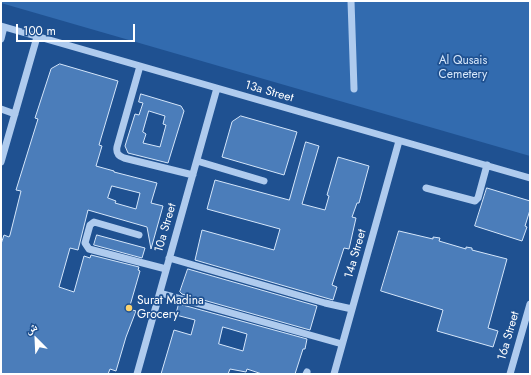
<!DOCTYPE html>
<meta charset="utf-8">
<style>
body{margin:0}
#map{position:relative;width:531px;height:375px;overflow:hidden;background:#1f5191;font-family:Jost,"Noto Naskh Arabic",sans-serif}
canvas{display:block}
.frame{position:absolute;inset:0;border:2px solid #fff;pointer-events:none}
.north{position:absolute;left:16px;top:319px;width:40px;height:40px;-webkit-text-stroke:3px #1f5191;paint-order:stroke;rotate:336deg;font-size:11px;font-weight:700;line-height:16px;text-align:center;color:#fff}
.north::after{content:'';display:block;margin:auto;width:14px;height:18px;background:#fff;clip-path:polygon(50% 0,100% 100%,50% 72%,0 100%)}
.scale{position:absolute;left:16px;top:24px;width:119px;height:18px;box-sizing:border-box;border:2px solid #fff;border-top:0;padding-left:5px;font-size:12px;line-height:14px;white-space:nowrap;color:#fff;-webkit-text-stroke:3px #1f5191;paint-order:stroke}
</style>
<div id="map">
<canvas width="531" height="375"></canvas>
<div class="frame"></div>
<div class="north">ش</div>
<div class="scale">100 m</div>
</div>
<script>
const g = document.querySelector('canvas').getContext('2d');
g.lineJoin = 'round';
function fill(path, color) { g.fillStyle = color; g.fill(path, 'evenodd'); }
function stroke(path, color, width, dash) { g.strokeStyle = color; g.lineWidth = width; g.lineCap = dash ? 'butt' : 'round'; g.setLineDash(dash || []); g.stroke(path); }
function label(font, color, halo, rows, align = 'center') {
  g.font = font + ' Jost,sans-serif'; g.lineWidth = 3.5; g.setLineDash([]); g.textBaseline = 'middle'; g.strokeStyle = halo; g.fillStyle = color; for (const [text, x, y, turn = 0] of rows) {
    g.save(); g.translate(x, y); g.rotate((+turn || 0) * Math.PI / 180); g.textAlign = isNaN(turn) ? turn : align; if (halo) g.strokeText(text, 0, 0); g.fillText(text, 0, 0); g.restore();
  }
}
const green = new Path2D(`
 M1,1h529v155l-529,-153z`);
const building = new Path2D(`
 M60,64l58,17 -19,64 3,1 -6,20 18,5v1l43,11 -6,20 12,3 -12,43 -4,-22 -59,-17 -10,40 -8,-2 -11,39 15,5 10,-36 6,2 1,-3 48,12 -1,3 2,1 -11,38 7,2 -10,26 -10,34 -6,-2 -2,5h-107v-130l3,-9 5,2 1,-2 11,-44 -5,-1 22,-71 -3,-1 16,-49zM112,186l28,7 -4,16 -21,-6 1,-2 -8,-3z
 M141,94l40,12 3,5 -16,52 -40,-10 -3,-7 10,-32 4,1 4,-12 -4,-1zM149,111l16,5 -2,8 3,1 -6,22 -17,-4 3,-9 -3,-2z
 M241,116l56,16 -13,43 -62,-18 10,-35z
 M306,142l13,4 -17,58 23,6 4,-14 -2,-1 11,-38 31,9 -10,37h-2l-5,14 4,1 -7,31 -5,-1 -12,37 5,2 -4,13 -138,-40 7,-30 72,20 6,-21 -73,-20 8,-29 74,20z
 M487,188l43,13v9l-5,16 2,1 -5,14 -47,-15z
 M399,231l34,8v-2l7,1 -1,3 27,8v-2l6,1v2l35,9 -19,69 10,3 -5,16 -56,-16 6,-21 -62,-19z
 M97,235l48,13 -3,10 -48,-13z
 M188,269l129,37 -7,24 -128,-36 -2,-2z
 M179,304l128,35 -2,10h-2l-8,25h-33l-15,-5 -1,3 -16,-3 -2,5h-67l13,-44 17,5 4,-15 -19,-5zM223,327l24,7 -4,17 -24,-7z`);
const minor = new Path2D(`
 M351,1l3,88
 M1,26l529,152
 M1,39l3,-12
 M140,66l-23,81c-1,6 1,9 7,11l69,17
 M1,109l14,5
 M197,161l67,20
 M1,162l36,-125
 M426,188l49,13 3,-3 9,-33
 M139,235l-45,-13 -4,3 -5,18 4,6 77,20
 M169,258l156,45 27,6
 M160,293l182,51
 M137,374l80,-286
 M306,374l1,-2
 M334,374l65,-233
 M510,374l20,-70`);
const markers = [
 [129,308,4,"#fcd36f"]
];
const parkNames = [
 ["Al Qusais",463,61],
 ["Cemetery",463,75]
];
const streetNames = [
 ["13a Street",269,92,16],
 ["10a Street",166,228,-74],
 ["14a Street",356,254,-74],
 ["16a Street",509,336,-74]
];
const poiNames = [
 ["Surat Madina",137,301],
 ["Grocery",137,315]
];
fill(green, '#326baf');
fill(building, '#4b7dba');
stroke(building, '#d5e6fa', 1);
stroke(minor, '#afcbee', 7);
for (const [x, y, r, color] of markers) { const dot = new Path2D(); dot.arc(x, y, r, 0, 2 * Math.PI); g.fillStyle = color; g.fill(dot); stroke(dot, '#1f5191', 1.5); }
label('12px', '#d5e6fa', '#1f5191', parkNames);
label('12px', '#fff', '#1f5191', streetNames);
label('12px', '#fff', '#1f5191', poiNames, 'left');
</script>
